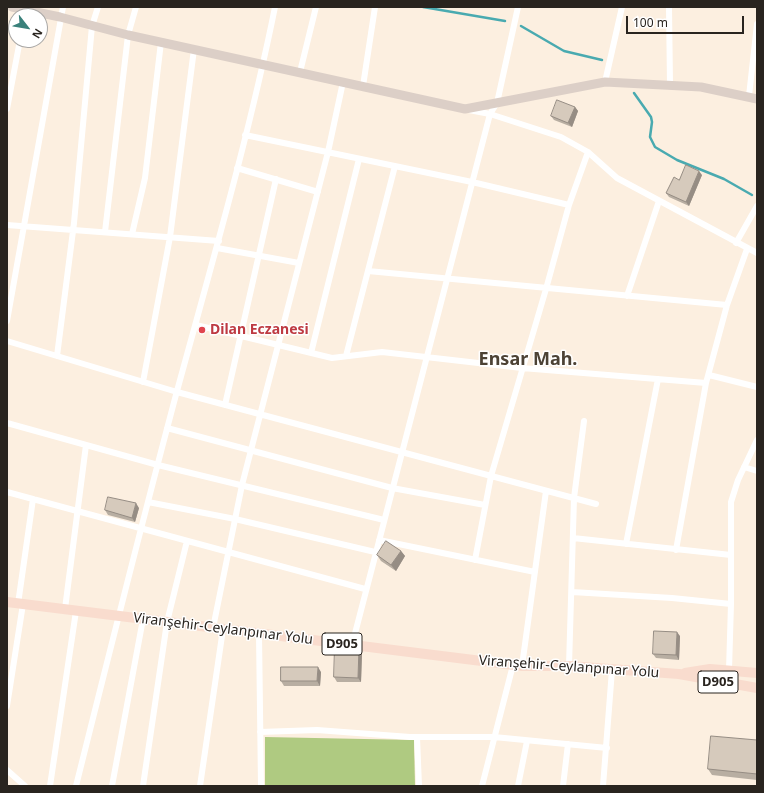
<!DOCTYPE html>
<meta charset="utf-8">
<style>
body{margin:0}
#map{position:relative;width:764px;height:793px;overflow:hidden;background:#fcefe0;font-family:"Noto Sans",sans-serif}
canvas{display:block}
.frame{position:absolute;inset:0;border:8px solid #29241f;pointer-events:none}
.north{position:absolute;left:8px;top:8px;width:40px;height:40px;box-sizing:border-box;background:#fff;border:1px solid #a9a7a5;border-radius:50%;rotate:121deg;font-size:11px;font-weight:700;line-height:16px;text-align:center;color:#29241f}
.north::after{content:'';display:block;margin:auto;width:14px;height:18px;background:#3a817b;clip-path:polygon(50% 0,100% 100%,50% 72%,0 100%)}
.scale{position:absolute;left:626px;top:16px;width:118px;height:18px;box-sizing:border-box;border:2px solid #29241f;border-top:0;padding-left:5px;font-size:12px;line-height:14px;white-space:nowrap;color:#29241f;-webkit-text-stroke:3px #fff;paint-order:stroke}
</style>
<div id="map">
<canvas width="764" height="793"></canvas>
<div class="frame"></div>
<div class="north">N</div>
<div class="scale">100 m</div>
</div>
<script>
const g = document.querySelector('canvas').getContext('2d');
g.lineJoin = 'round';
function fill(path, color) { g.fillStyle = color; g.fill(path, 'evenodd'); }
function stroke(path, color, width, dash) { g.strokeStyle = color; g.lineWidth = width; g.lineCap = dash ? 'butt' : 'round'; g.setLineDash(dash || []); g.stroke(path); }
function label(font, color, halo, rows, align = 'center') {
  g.font = font + ' "Noto Sans",sans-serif'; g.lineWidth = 3; g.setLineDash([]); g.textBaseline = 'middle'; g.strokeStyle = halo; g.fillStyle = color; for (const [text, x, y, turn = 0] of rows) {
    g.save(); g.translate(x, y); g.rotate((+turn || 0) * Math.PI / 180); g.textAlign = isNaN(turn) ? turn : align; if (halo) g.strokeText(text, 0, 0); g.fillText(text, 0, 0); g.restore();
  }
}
const green = new Path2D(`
 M265,737l149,3 1,46h-150z`);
const stream = new Path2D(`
 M423,7l82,14
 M521,26l43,25 38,9
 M634,93l17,24 1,5 -2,15 5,10 22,13 47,19 28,16`);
const street = new Path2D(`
 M669,7l1,78
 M300,72l16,-65
 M605,82l17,-75
 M363,86l12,-79
 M749,96l8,-72
 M7,109l13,-69
 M469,110l21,4 71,23 27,15 29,26 140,75
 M245,135l227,47 97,23
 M237,168l81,24
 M7,225l212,16
 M105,232l23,-197 8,-28
 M132,234l13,-56 16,-136
 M736,243l21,-37
 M217,248l82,15
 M368,271l359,34
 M627,296l32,-95
 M7,321l56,-314
 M196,325l136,33 50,-6 140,16 184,15
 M7,341l170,51 419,112
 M311,353l48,-194
 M57,356l17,-133 18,-197 6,-19
 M346,356l49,-190
 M709,375l48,12
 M143,382l27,-145 24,-188
 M225,405l51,-226
 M7,423l151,42 226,55
 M167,428l225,60 93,17
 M744,467l13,4
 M7,492l358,97
 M148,502l87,17 140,33
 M573,538l158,17
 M379,540l156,32
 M626,544l32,-165
 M676,550l30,-167 21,-78 20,-56
 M475,560l16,-84 55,-187 23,-84 19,-53
 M572,592l100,6 59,6
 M18,604l15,-105
 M65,609l21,-164
 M213,628l29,-143 86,-333 15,-70
 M259,634l2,152
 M352,645l138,-531 7,-11 21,-96
 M522,666l24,-175
 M569,666l5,-168 10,-77
 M729,670l2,-66v-102l7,-22 19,-40
 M7,706l16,-102
 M260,732l57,-2 93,7h84l113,11
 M417,737l2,49
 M7,770l18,16
 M50,786l26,-175
 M76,786c33,-132 66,-264 101,-395 35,-128 72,-255 98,-384
 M112,786l31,-167
 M143,786l24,-164 20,-81
 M200,786l23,-157
 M482,786l31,-121
 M518,786l9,-45
 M563,786l5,-42
 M603,786l9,-116`);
const secondary = new Path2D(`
 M12,7l48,10 68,18 337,74 140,-27 96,5 56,12`);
const primary = new Path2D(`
 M7,602l515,64h47l110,8 78,14
 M685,673l25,-4 47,4`);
const wall = new Path2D(`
 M575,107l3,4 -6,16 -18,-7 -3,-4z
 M702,175l-13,31 -20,-9 -3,-4 13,-13z
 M139,508l-4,14 -27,-7 -3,-5z
 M401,551l4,5 -9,15 -15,-10 -4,-6z
 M680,636l-1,24 -23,-2 -3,-4z
 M362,653l-1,29h-24l-3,-5z
 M321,672l-1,14h-36l-3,-5z
 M757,740v40l-45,-5 -4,-6z`);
const shadedWall = new Path2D(`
 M575,107l3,4 -6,16 -4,-4z
 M699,171l3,4 -13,31 -3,-4z
 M136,503l3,5 -4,14 -3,-4z
 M401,551l4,5 -9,15 -5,-6z
 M677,632l3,4 -1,24 -3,-5z
 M359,648l3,5 -1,29 -3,-4z
 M318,667l3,5 -1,14 -3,-5z`);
const building = new Path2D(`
 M557,100l18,7 -7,16 -17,-7z
 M686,165l13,6 -13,31 -20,-9 8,-16 5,3z
 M108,497l28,6 -4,15 -27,-8z
 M386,541l15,10 -10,14 -14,-10z
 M654,631l23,1 -1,23 -23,-1z
 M335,645l24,3 -1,30 -24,-1z
 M281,667h37l-1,14h-36z
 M711,736l46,4v34l-49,-5z`);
const markers = [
 [202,330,4,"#e0444e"]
];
const shields = [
 [342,644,40],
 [718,682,40]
];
const shieldNames = [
 ["D905",342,644],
 ["D905",718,682]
];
const healthNames = [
 ["Dilan Eczanesi",210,330]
];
const streetNames = [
 ["Viranşehir-Ceylanpınar Yolu",223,629,7],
 ["Viranşehir-Ceylanpınar Yolu",569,667,4]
];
const districtNames = [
 ["Ensar Mah.",528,360]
];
fill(green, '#afca81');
stroke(stream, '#49aab0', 2.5);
stroke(street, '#fff', 6);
stroke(secondary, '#dccfc7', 9);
stroke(primary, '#f9dcce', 10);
fill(wall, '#b8aea2');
fill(shadedWall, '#968d84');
fill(building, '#d6cabc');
stroke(building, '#968d84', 1);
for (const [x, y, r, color] of markers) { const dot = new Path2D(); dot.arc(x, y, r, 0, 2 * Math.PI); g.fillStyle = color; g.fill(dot); stroke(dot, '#fff', 1.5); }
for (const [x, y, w] of shields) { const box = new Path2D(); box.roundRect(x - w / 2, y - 11, w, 22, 3); g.fillStyle = '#fff'; g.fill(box); stroke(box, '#29241f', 1); }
label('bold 13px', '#29241f', null, shieldNames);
label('bold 14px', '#be3a42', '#fff', healthNames, 'left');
label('14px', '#29241f', '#fff', streetNames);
label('bold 18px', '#4c4235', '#fff', districtNames);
</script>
